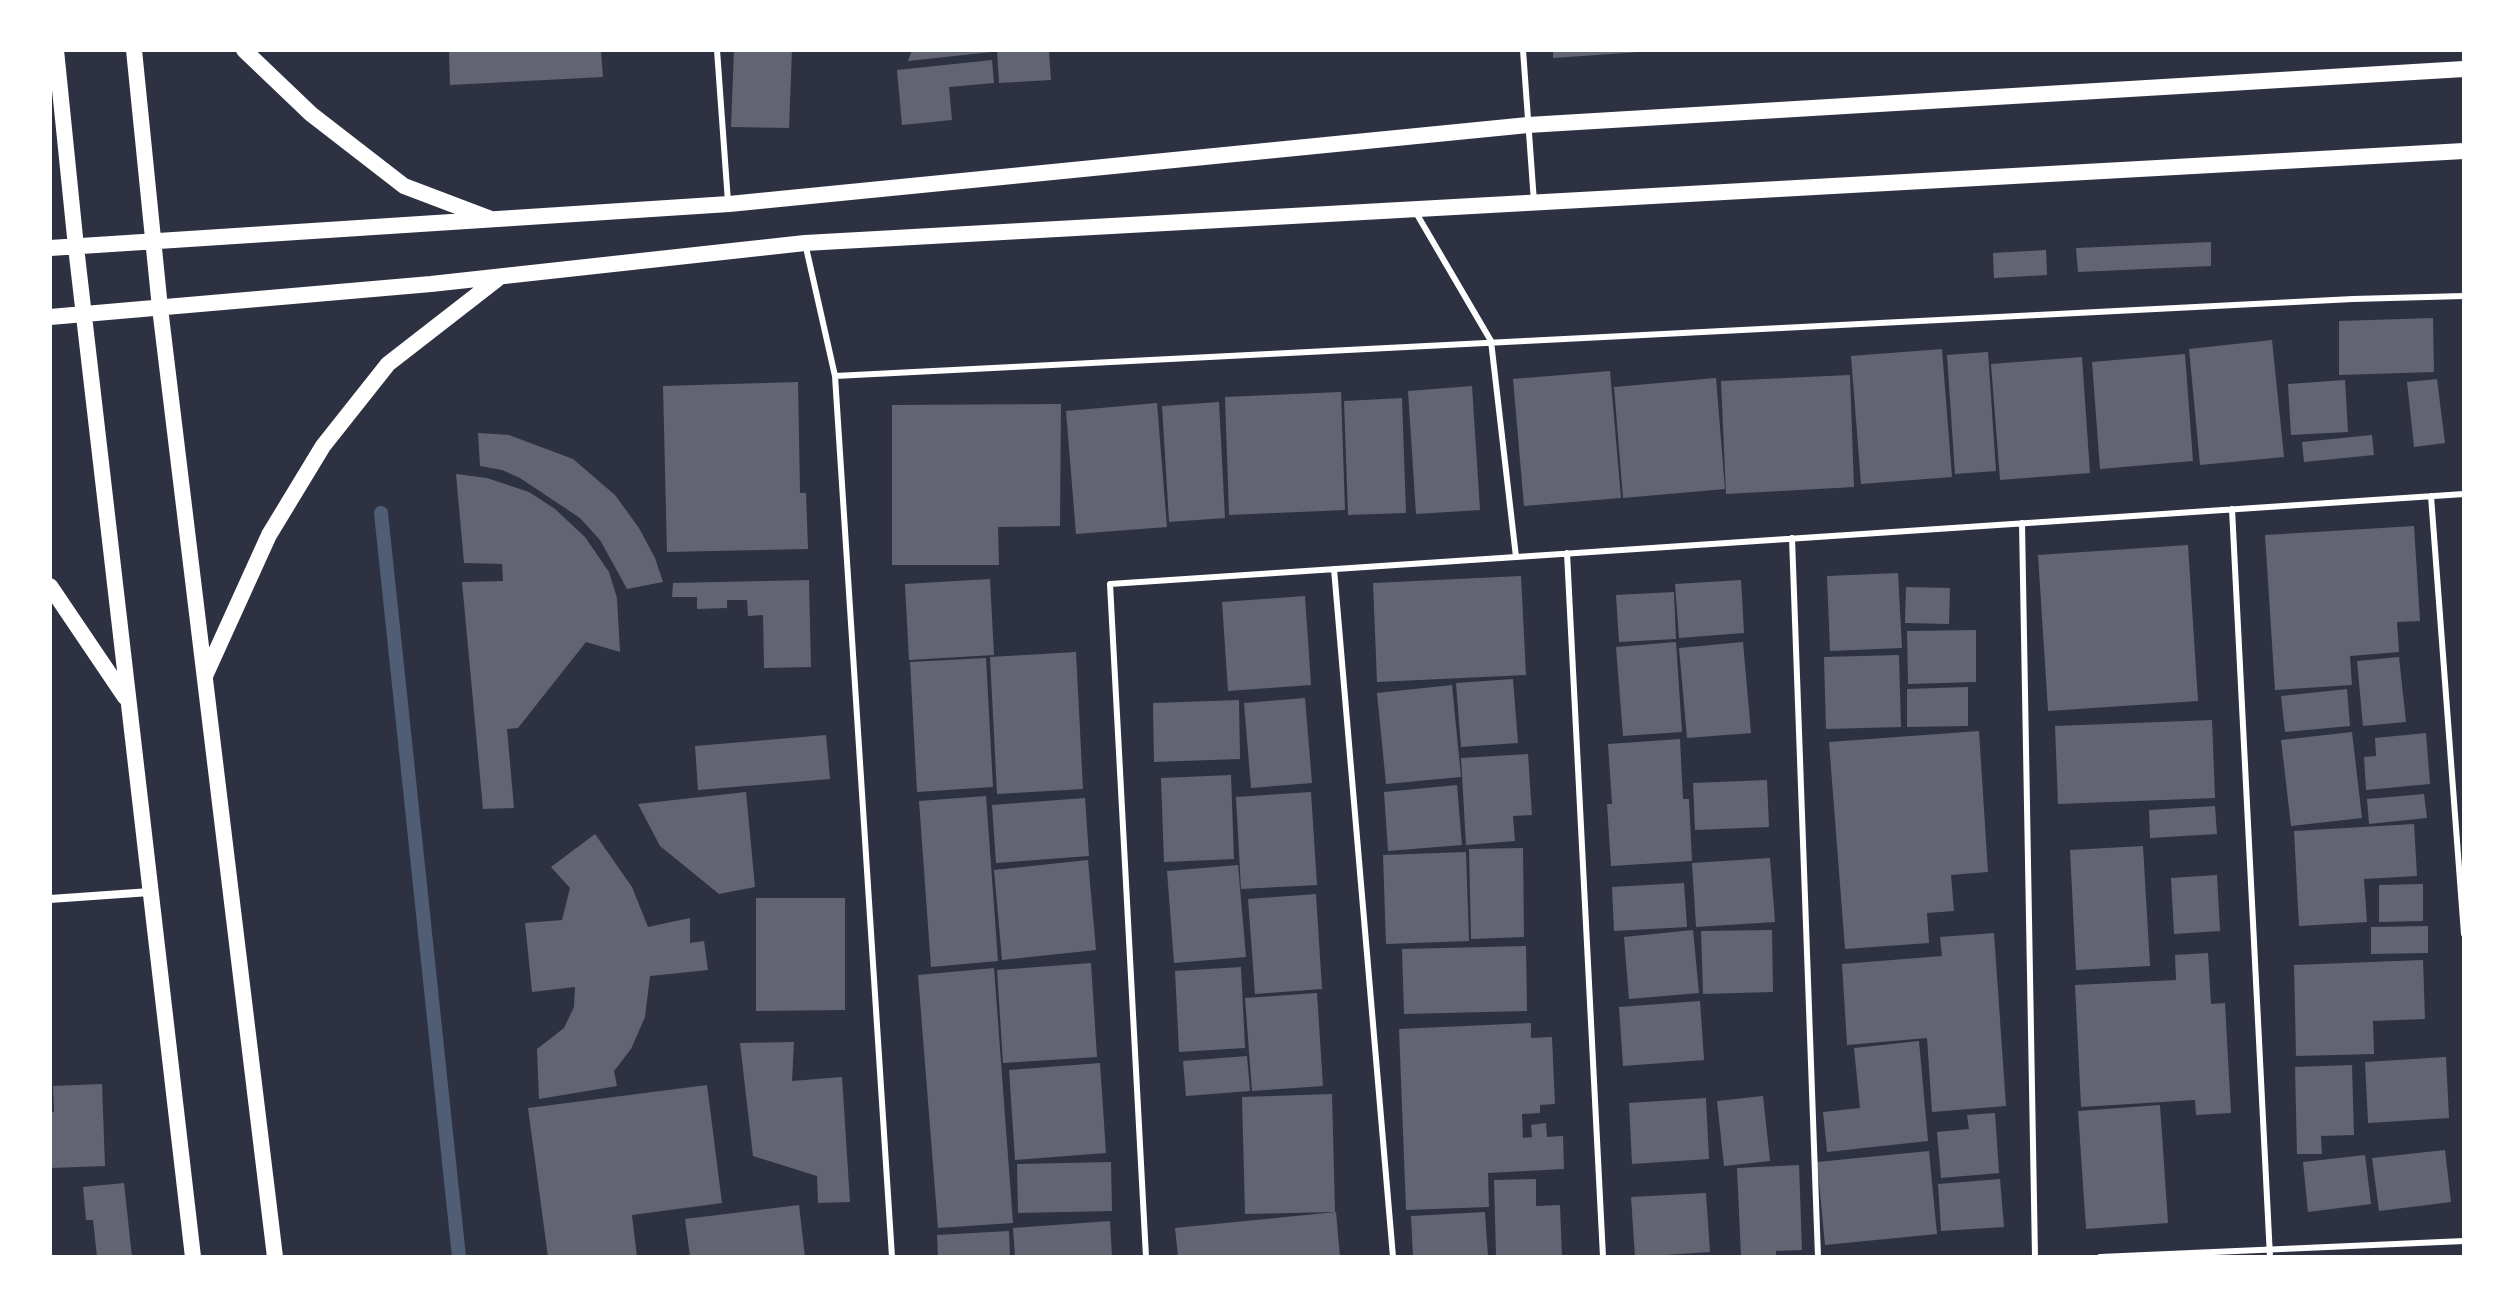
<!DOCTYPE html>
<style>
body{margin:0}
#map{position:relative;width:2514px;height:1307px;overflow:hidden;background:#2d3142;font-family:"Varela Round",sans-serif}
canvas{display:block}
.frame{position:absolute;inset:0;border:52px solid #fff;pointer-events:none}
</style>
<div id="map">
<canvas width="2514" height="1307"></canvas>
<div class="frame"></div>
</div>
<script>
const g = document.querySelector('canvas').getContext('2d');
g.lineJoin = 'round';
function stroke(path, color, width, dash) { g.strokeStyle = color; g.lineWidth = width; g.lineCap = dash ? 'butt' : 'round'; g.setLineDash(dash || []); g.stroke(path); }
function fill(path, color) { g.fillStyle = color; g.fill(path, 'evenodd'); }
const stream = new Path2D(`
 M381,513l78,744`);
const building = new Path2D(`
 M449,50h152l2,27 -153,8z
 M734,50h58l-3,78 -58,-1z
 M912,50h80v2l-84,9z
 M997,50h52l2,30 -52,3z
 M1553,50h87v2l-87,6z
 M992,60l2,23 -45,4 3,33 -50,5 -5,-55z
 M2211,242v24l-133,6 -2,-24z
 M2046,250l1,25 -53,3 -1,-25z
 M2433,318l1,54 -95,3v-54z
 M2272,340l12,117 -84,8 -11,-116z
 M1942,349l10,128 -91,7 -10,-128z
 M1988,352l8,119 -41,3 -8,-119z
 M2185,354l8,107 -93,8 -8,-107z
 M2082,357l8,116 -90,7 -9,-116z
 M1610,371l11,127 -97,8 -11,-127z
 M1850,375l4,112 -128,7 -5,-113z
 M1716,378l9,111 -102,9 -9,-111z
 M2437,379l8,64 -31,4 -7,-65z
 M2345,380l3,52 -57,3 -3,-51z
 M798,382l2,111h6l2,56 -141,3 -4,-166z
 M1472,386l8,124 -64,4 -8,-123z
 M1341,392l4,118 -116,5 -4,-118z
 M1402,398l4,115 -58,2 -4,-114z
 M1219,402l6,116 -56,4 -7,-116z
 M1157,403l10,124 -91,7 -10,-123z
 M1061,404l-1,122 -62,1 1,38h-107v-160z
 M478,433l31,2 64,24 42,36 24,33 16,30 8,24 -36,7 -27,-49 -20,-22 -60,-40 -18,-8 -22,-4z
 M2372,435l2,20 -70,7 -2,-20z
 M456,474l31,4 42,14 26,17 30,28 24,35 8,26 3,54 -34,-10 -68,86 -11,1 7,79 -31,1 -21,-227 41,-1 -1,-17 -38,-1z
 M2414,526l6,95 -23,1 2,30 -49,4 2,29 -77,5 -10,-155z
 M2188,545l10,156 -150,10 -10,-156z
 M1898,573l4,75 -72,3 -3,-75z
 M1521,576l5,99 -149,7 -4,-99z
 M990,579l4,76 -85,5 -4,-76z
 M809,580l2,87 -47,1 -1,-53 -15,1 -1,-16h-20v8l-30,1v-12h-25l1,-14z
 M1741,580l3,53 -65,5 -4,-54z
 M1906,587l44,1 -1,36 -44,-1z
 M1674,592l2,47 -57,3 -3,-47z
 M1305,596l6,89 -83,6 -6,-89z
 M1976,630v52l-68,2 -1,-53z
 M1676,642l6,90 -59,4 -7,-89z
 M1743,642l8,91 -64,5 -8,-90z
 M1076,652l7,137 -86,5 -7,-137z
 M1899,655l2,72 -75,2 -2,-72z
 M2399,657l7,65 -43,4 -6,-65z
 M986,658l7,129 -76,5 -7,-130z
 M1513,679l5,64 -57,4 -5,-64z
 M1452,685l9,92 -75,7 -9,-91z
 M1968,687v39l-61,1v-38z
 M2347,689l3,37 -65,6 -4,-36z
 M1305,698l7,85 -61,5 -7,-85z
 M1239,700l1,59 -86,3 -1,-59z
 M2212,720l3,78 -157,6 -3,-78z
 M1979,731l9,141 -37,3 3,36 -27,2 2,30 -84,6 -16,-207z
 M2352,732l10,86 -71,8 -10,-86z
 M2426,733l4,51 -64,6 -2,-33 12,-1 -1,-18z
 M826,735l4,44 -132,11 -3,-44z
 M1680,739l3,60h6l3,62 -81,5 -4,-62h5l-4,-60z
 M1528,754l4,61 -19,1 2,25 -49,4 -5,-87z
 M1231,775l3,84 -70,3 -3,-84z
 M1767,780l2,47 -74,3 -2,-47z
 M1457,785l5,60 -74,6 -4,-59z
 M746,792l9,95 -36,7 -59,-48 -22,-42z
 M1311,792l6,93 -76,4 -5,-92z
 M2424,794l3,24 -58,6 -2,-25z
 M986,796l12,165 -67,6 -12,-166z
 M1085,798l4,58 -93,7 -4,-58z
 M2215,806l2,28 -67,4 -1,-28z
 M2414,824l3,52 -53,3 3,43 -68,4 -5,-95z
 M595,834l37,53 16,40 42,-9v25l14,-2 4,29 -58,6 -5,41 -14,32 -17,22 3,15 -78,13 -2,-50 27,-21 10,-21 1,-20 -43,5 -7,-69 37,-3 8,-32 -19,-21z
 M2143,846l7,120 -74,4 -6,-120z
 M1523,848l1,89 -53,2 -2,-90z
 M1466,852l3,89 -83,3 -3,-89z
 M1770,858l5,64 -79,5 -4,-64z
 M1088,860l8,90 -94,10 -8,-90z
 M1238,865l8,92 -72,6 -7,-92z
 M2217,875l3,56 -46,3 -3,-56z
 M1684,883l3,44 -73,4 -2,-44z
 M2423,884v37l-44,1v-37z
 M1316,894l6,95 -67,5 -7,-95z
 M756,898h89v112l-89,1z
 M2428,926v27l-57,1v-27z
 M1693,930l6,63 -70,6 -5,-62z
 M1772,930l1,62 -70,2 -2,-63z
 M1994,933l12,173 -74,6 -5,-74 -80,7 -5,-81 100,-8 -2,-19z
 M1526,946l1,65 -123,3 -2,-65z
 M2208,953l3,51 14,-1 6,110 -35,2 -1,-15 -114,7 -6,-122 101,-5 -1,-25z
 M2423,960l2,59 -52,2 1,33 -78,2 -2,-91z
 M1091,963l6,94 -94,6 -6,-93z
 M1241,967l4,81 -66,4 -4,-81z
 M994,968l19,255 -75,5 -20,-253z
 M1317,993l6,93 -71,5 -7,-93z
 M1700,1001l4,59 -81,6 -4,-59z
 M1531,1023v15l21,-1 3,67 -15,1v8l-18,1 1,24 9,-1 -1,-12 15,-2 1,14 16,-1 1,33 -76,4 1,34 -83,3 -7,-181z
 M1919,1041l9,100 -101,11 -4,-40 37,-4 -6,-60z
 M794,1042l-2,39 50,-4 8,125 -32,1 -1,-27 -64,-20 -13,-113z
 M1247,1056l3,35 -64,5 -3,-35z
 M2446,1057l3,61 -81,5 -3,-61z
 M1100,1063l6,90 -91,7 -6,-90z
 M2352,1065l2,70 -33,1 1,18h-25l-2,-87z
 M102,1084l3,82 -55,2v-56h4l-1,-26z
 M707,1085l15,118 -90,12 5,42h-89l-20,-149z
 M1332,1094l3,118 -90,2 -3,-117z
 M1763,1096l7,65 -46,5 -7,-65z
 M1706,1098l3,61 -77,5 -3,-61z
 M2160,1105l8,118 -82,6 -8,-118z
 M1995,1113l4,60 -58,5 -4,-46 32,-3 -2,-14z
 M2445,1150l6,52 -72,9 -7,-53z
 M1929,1151l8,83 -112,11 -8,-83z
 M2365,1155l6,49 -63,8 -5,-50z
 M1111,1162l1,49 -94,2 -1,-49z
 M1799,1165l3,85 -26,1v6h-35l-4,-89z
 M1536,1179v27l24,-1 2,52h-66l-2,-77z
 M2000,1179l4,48 -63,4 -3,-47z
 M124,1183l8,74h-35l-4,-37h-7l-3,-33z
 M1706,1193l4,59 -75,5 -4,-60z
 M799,1205l6,52h-115l-5,-38z
 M1336,1212l4,45h-162l-3,-29z
 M1485,1212l3,45h-75l-2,-41z
 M1110,1221l2,36h-97l-2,-29z
 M1009,1231l1,26h-72l-1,-22z`);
const service = new Path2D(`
 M717,50l11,152
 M1523,50l11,152
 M1415,211l76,130 25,216
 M805,243l30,133 57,881
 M835,376l1518,-77 111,-3
 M2431,496l33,438
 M2232,509l38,748
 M2022,523l13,734
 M1792,538l26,719
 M1567,553l36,704
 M1334,569l59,688
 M1146,1257l-36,-673 1354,-90
 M2100,1257l364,-16`);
const minor = new Path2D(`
 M50,899l100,-7`);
const secondary = new Path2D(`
 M56,50l20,197 117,1010
 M134,50l26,258 115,949
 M244,50l67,64 93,72 87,33
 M50,248l679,-44 799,-79 936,-56
 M50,317l381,-33 374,-41 1659,-92
 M50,586l75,111
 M205,676l64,-141 54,-89 65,-82 112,-87`);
stroke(stream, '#4f5d75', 14);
fill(building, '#626471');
stroke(service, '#fff', 6);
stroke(minor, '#fff', 8);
stroke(secondary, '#fff', 16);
</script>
